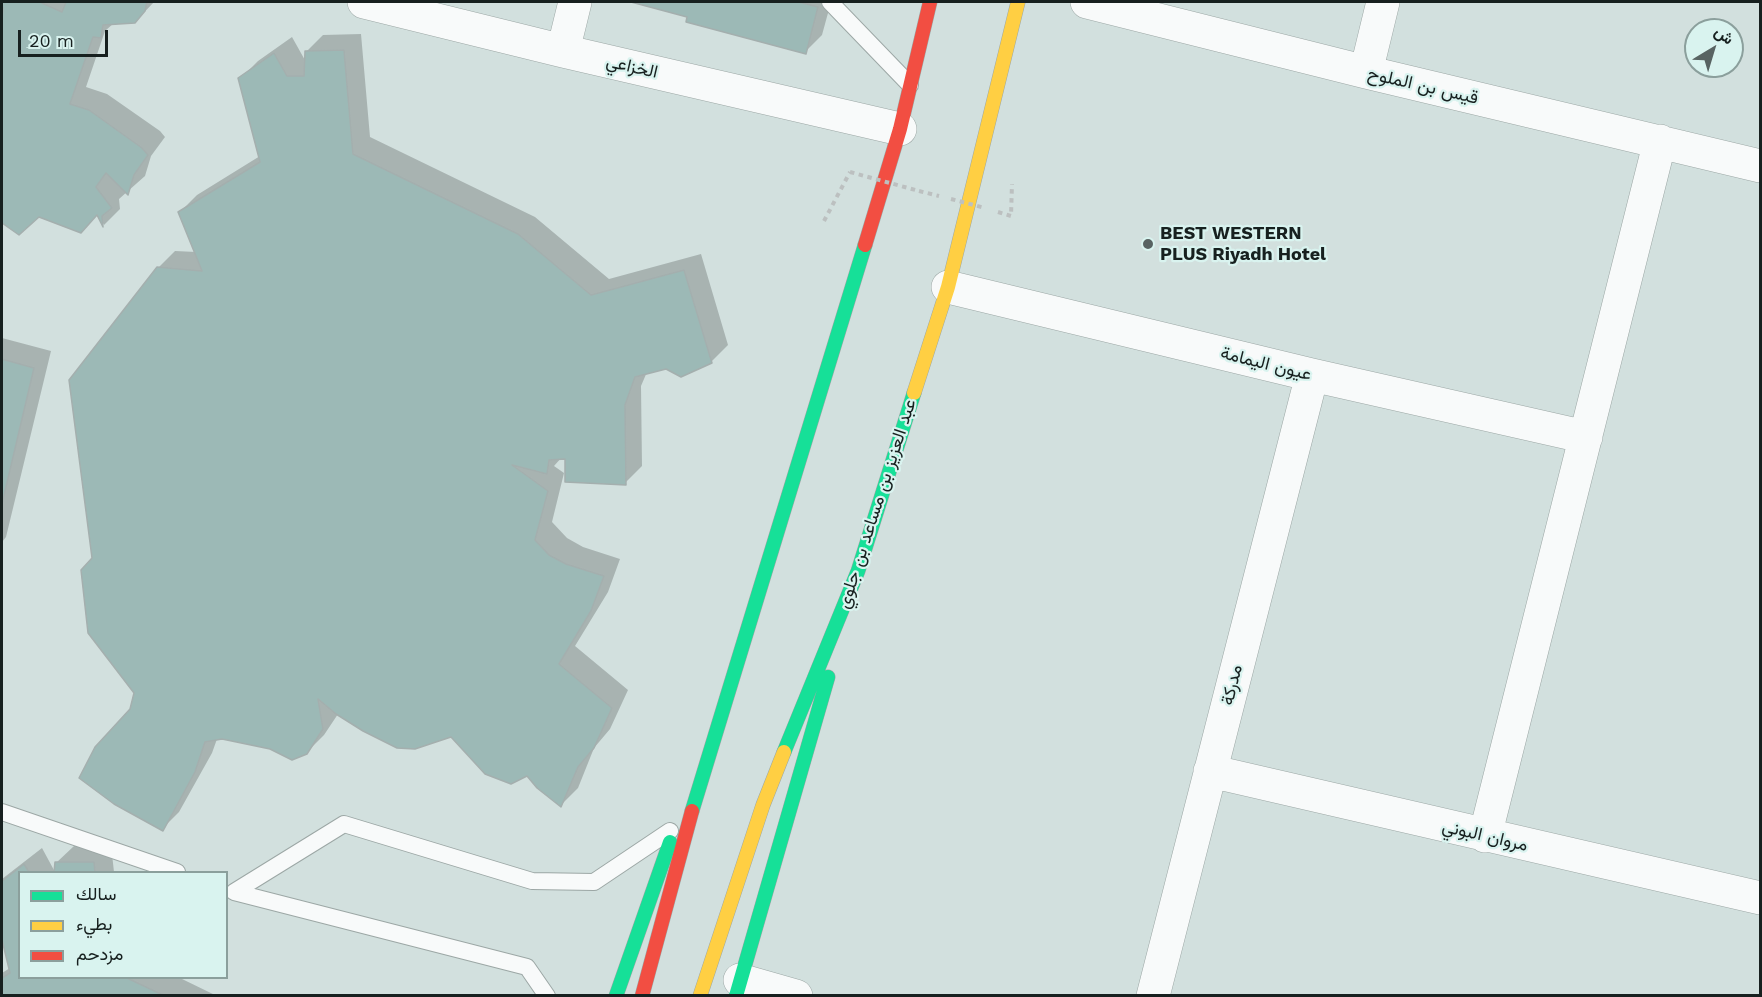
<!DOCTYPE html>
<meta charset="utf-8">
<style>
body{margin:0}
#map{position:relative;width:1762px;height:997px;overflow:hidden;background:#d2e0de;font-family:"Work Sans",Vazirmatn,sans-serif}
canvas{display:block}
.frame{position:absolute;inset:0;border:3px solid #17201f;pointer-events:none}
.legend{position:absolute;left:18px;top:871px;width:210px;height:108px;box-sizing:border-box;background:#d9f3ef;border:2px solid #8b9f9c;margin:0;padding:8px 10px;list-style:none;font-size:18px;color:#17201f}
.legend li{display:flex;align-items:center;gap:12px;height:30px}
.legend b{width:30px;border:2px solid #8b9f9c}
.north{position:absolute;left:1684px;top:18px;width:60px;height:60px;box-sizing:border-box;background:#d9f3ef;border:2px solid #8b9f9c;border-radius:50%;rotate:38deg;font-size:16px;font-weight:700;line-height:24px;text-align:center;color:#17201f}
.north::after{content:'';display:block;margin:auto;width:21px;height:27px;background:#586362;clip-path:polygon(50% 0,100% 100%,50% 72%,0 100%)}
.scale{position:absolute;left:18px;top:30px;width:90px;height:27px;box-sizing:border-box;border:3px solid #17201f;border-top:0;padding-left:8px;font-size:18px;line-height:21px;white-space:nowrap;color:#17201f;-webkit-text-stroke:4px #d9f3ef;paint-order:stroke}
</style>
<div id="map">
<canvas width="1762" height="997"></canvas>
<div class="frame"></div>
<ul class="legend">
<li><b style="height:8px;background:#16e098"></b>سالك</li>
<li><b style="height:8px;background:#ffcf43"></b>بطيء</li>
<li><b style="height:8px;background:#f24e42"></b>مزدحم</li>
</ul>
<div class="north">ش</div>
<div class="scale">20 m</div>
</div>
<script>
const g = document.querySelector('canvas').getContext('2d');
g.lineJoin = 'round';
function fill(path, color) { g.fillStyle = color; g.fill(path, 'evenodd'); }
function stroke(path, color, width, dash) { g.strokeStyle = color; g.lineWidth = width; g.lineCap = dash ? 'butt' : 'round'; g.setLineDash(dash || []); g.stroke(path); }
function label(font, color, halo, rows, align = 'center') {
  g.font = font + ' "Work Sans",Vazirmatn,sans-serif'; g.lineWidth = 4.5; g.setLineDash([]); g.textBaseline = 'middle'; g.strokeStyle = halo; g.fillStyle = color; for (const [text, x, y, turn = 0] of rows) {
    g.save(); g.translate(x, y); g.rotate((+turn || 0) * Math.PI / 180); g.textAlign = isNaN(turn) ? turn : align; if (halo) g.strokeText(text, 0, 0); g.fillText(text, 0, 0); g.restore();
  }
}
const shadow = new Path2D(`
 M2,2h152l-19,20 -21,1 -9,8 -19,56 21,7 53,37 5,6 -14,19 -6,20 -26,23 1,10 -16,16 -6,-11 -59,1 -20,18 -17,-12v-198l3,-18 -3,2z
 M637,2h194l-9,33 -17,17 -116,-37z
 M361,34l9,103 165,80 74,62 92,-25 27,91 -17,17 -64,10 -6,14 1,80 -17,17 -58,-26h-5l-8,9 10,7 -12,49 15,16 16,9 37,12 -12,33 -33,54 53,44 -18,39 -16,19 -16,40 -17,17 -33,-31 -77,-39 -113,-21 -14,21 -18,18 -84,-15 -5,1 -5,14 -33,59 -17,17 -31,-119 5,-17 -42,-134 64,-291 17,-17 21,1 -17,-39 18,-18 63,-39 -20,-77 18,-18 34,-24 14,25v-10l17,-17z
 M2,338l49,13 -45,186 -4,5z
 M111,845l3,27h-58v-9l18,-17z
 M42,848l13,24h-35v106h160l37,18h-215v-23l8,-5 -8,-34v-55z`);
const building = new Path2D(`
 M2,2h41l-1,1 20,9 4,-10h81l-2,9 -10,12 -32,2 -2,13 -8,-1 -23,67 19,6 53,38 6,7 -14,20 -6,20 -22,-22 -10,14 16,21 -10,8 1,11 -6,-12 -16,18 -42,-16 -20,18 -17,-12v-203l1,-12 -1,1z
 M631,2h168l19,5 -12,47 -120,-32 1,-5z
 M344,50l9,104 165,80 73,61 93,-25 28,93 -31,14 -15,-8 -31,8 -10,28 1,80 -61,-3v-23l-16,1 -2,14 -35,-9 36,26 -13,49 14,15 17,9 38,12 -13,35 -32,53 53,44 -18,40 -16,19 -17,40 -24,-19 -10,-12 -16,8 -26,-10 -34,-37 -36,12 -18,-1 -34,-17 -27,-17 -18,-15 5,30 -16,25 -15,6 -22,-11 -48,-10 -17,3 -10,30 -32,59 -49,-27 -35,-26 16,-31 35,-38 4,-16 -46,-60 -7,-63 11,-12 -23,-178 88,-113 45,4 -24,-59 82,-50 -22,-84 36,-25 13,23h17l1,-25z
 M2,359l32,9 -32,136z
 M55,862h39l1,10h-41z
 M24,864l5,8h-9v106h107l38,18h-163v-18l8,-5 -8,-33v-59z`);
const path = new Path2D(`
 M919,191l20,5
 M998,212l13,4 1,-32
 M824,221l26,-49`);
const lane = new Path2D(`
 M830,2l80,83
 M2,812l175,60
 M547,996l-20,-29 -293,-75 110,-68 188,57 62,1 76,-51`);
const street = new Path2D(`
 M364,2l199,49 337,78
 M1087,2l279,70 394,94
 M563,51l12,-49
 M1366,72l17,-70
 M948,287l364,88 274,62
 M1210,771l550,127
 M1485,836l175,-695
 M740,980l56,16
 M1153,996l159,-621`);
const fast = new Path2D(`
 M784,752l74,-181 56,-178
 M692,811l173,-566
 M616,996l54,-154
 M736,996l92,-319`);
const slow = new Path2D(`
 M914,393l34,-106 70,-285
 M700,996l63,-191 21,-53`);
const jam = new Path2D(`
 M865,245l35,-116 30,-127
 M642,996l50,-185`);
const pathBridge = new Path2D(`
 M850,172l69,19
 M951,199l34,9`);
const markers = [
 [1148,244,6,"#586362"]
];
const streetNames = [
 ["الخزاعي",632,67,13],
 ["قيس بن الملوح",1423,86,13],
 ["عيون اليمامة",1266,364,14],
 ["عبد العزيز بن مساعد بن جلوي",877,504,-72],
 ["مدركة",1232,685,-76],
 ["مروان البوني",1485,836,13]
];
const poiNames = [
 ["BEST WESTERN",1160,234],
 ["PLUS Riyadh Hotel",1160,255]
];
fill(shadow, '#0003');
fill(building, '#9cb9b6');
stroke(building, '#a4afae', 1.5);
stroke(lane, '#9ca7a5', 18);
stroke(street, '#9ca7a5', 34);
stroke(fast, '#9ca7a5', 15);
stroke(slow, '#9ca7a5', 15);
stroke(jam, '#9ca7a5', 15);
stroke(path, '#bcc0c0', 4, [4.5, 4.5]);
stroke(lane, '#f8fafa', 16);
stroke(street, '#f8fafa', 33);
stroke(fast, '#16e098', 14);
stroke(slow, '#ffcf43', 14);
stroke(jam, '#f24e42', 14);
stroke(pathBridge, '#bcc0c0', 4, [4.5, 4.5]);
for (const [x, y, r, color] of markers) { const dot = new Path2D(); dot.arc(x, y, r, 0, 2 * Math.PI); g.fillStyle = color; g.fill(dot); stroke(dot, '#d9f3ef', 2); }
label('18px', '#17201f', '#d9f3ef', streetNames);
label('bold 18px', '#17201f', '#d9f3ef', poiNames, 'left');
</script>
